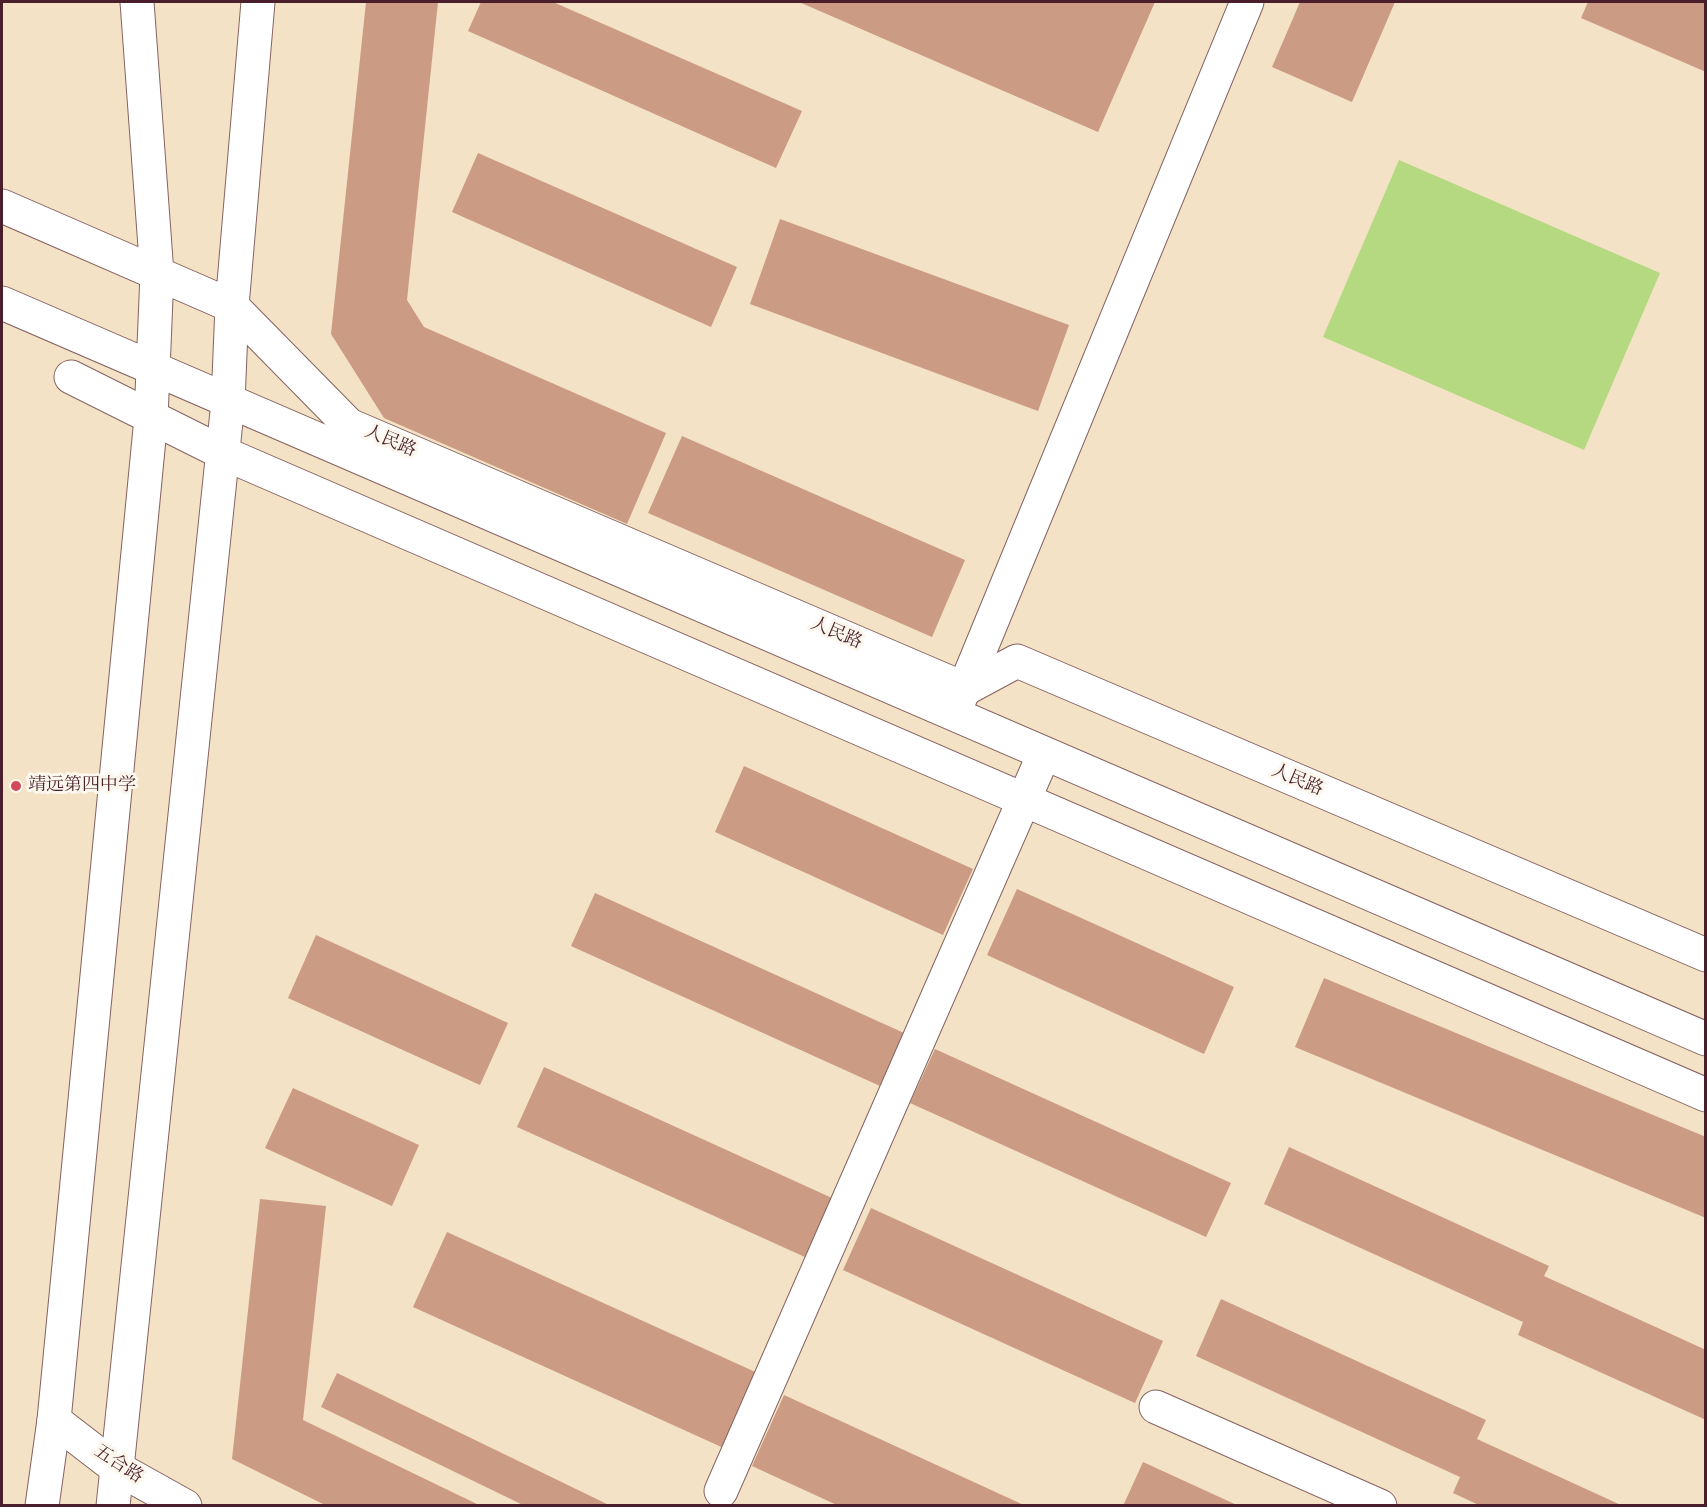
<!DOCTYPE html>
<meta charset="utf-8">
<style>
body{margin:0}
#map{position:relative;width:1707px;height:1507px;overflow:hidden;background:#f3e2c5;font-family:"IM FELL Double Pica",serif}
canvas{display:block}
.frame{position:absolute;inset:0;border:3px solid #4a1f2b;pointer-events:none}
</style>
<div id="map">
<canvas width="1707" height="1507"></canvas>
<div class="frame"></div>
</div>
<script>
const g = document.querySelector('canvas').getContext('2d');
g.lineJoin = 'round';
function fill(path, color) { g.fillStyle = color; g.fill(path, 'evenodd'); }
function stroke(path, color, width, dash) { g.strokeStyle = color; g.lineWidth = width; g.lineCap = dash ? 'butt' : 'round'; g.setLineDash(dash || []); g.stroke(path); }
function label(font, color, halo, rows, align = 'center') {
  g.font = font + ' "IM FELL Double Pica","Noto Serif SC",serif'; g.lineWidth = 6; g.setLineDash([]); g.textBaseline = 'middle'; g.strokeStyle = halo; g.fillStyle = color; for (const [text, x, y, turn = 0] of rows) {
    g.save(); g.translate(x, y); g.rotate((+turn || 0) * Math.PI / 180); g.textAlign = isNaN(turn) ? turn : align; if (halo) g.strokeText(text, 0, 0); g.fillText(text, 0, 0); g.restore();
  }
}
const green = new Path2D(`
 M1399,160l261,113 -76,177 -261,-113z`);
const building = new Path2D(`
 M366,2h72l-31,298 17,27 242,106 -39,91 -243,-106 -53,-84z
 M481,2h72l249,109 -26,57 -308,-137z
 M799,2h356l-57,130z
 M1300,2h95l-43,100 -80,-35z
 M1588,2h118v70l-125,-54z
 M478,153l259,114 -26,60 -259,-115z
 M780,219l289,106 -31,86 -288,-107z
 M682,436l283,124 -33,77 -284,-124z
 M744,766l229,103 -30,66 -228,-103z
 M1017,889l217,98 -30,67 -217,-99z
 M595,893l309,140 -24,53 -309,-140z
 M316,935l192,88 -28,62 -192,-87z
 M1324,978l382,159v81l-411,-171z
 M935,1049l296,134 -25,54 -296,-134z
 M544,1067l288,131 -27,59 -288,-130z
 M293,1088l126,57 -27,61 -127,-58z
 M1289,1147l260,119 -5,10 162,74v70l-188,-85 5,-13 -259,-118z
 M260,1199l66,7 -23,214 178,86h-154l-95,-47z
 M871,1208l292,133 -28,62 -292,-133z
 M447,1232l315,143 -34,75 -315,-143z
 M1221,1299l265,121 -9,19 146,67h-142l-28,-13 7,-16 -264,-121z
 M337,1373l274,133h-86l-204,-99z
 M784,1395l242,111h-187l-87,-40z
 M1143,1462l96,44h-116z`);
const minor = new Path2D(`
 M71,377l152,76 1483,642
 M957,706l290,-704
 M1156,1407l224,99
 M54,1420l61,47 70,39
 M721,1491l323,-737`);
const major = new Path2D(`
 M2,206l230,100 117,119 616,264 52,-28 689,294
 M2,303l1704,736
 M42,1506l12,-86 97,-1002 6,-144 -20,-272
 M113,1506l115,-1104 4,-96 26,-304`);
const markers = [
 [16,786,6,"#d1495b"]
];
const streetNames = [
 ["人民路",390,442,23],
 ["人民路",836,634,23],
 ["人民路",1297,781,23],
 ["五合路",118,1465,33]
];
const poiNames = [
 ["靖远第四中学",28,786]
];
fill(green, '#b5d981');
fill(building, '#cc9b83');
stroke(minor, '#856361', 35);
stroke(major, '#856361', 35);
stroke(minor, '#fff', 33);
stroke(major, '#fff', 33);
for (const [x, y, r, color] of markers) { const dot = new Path2D(); dot.arc(x, y, r, 0, 2 * Math.PI); g.fillStyle = color; g.fill(dot); stroke(dot, '#fbf7ec', 2); }
label('18px', '#4a1f2b', '#fbf7ec', streetNames);
label('18px', '#4a1f2b', '#fbf7ec', poiNames, 'left');
</script>
